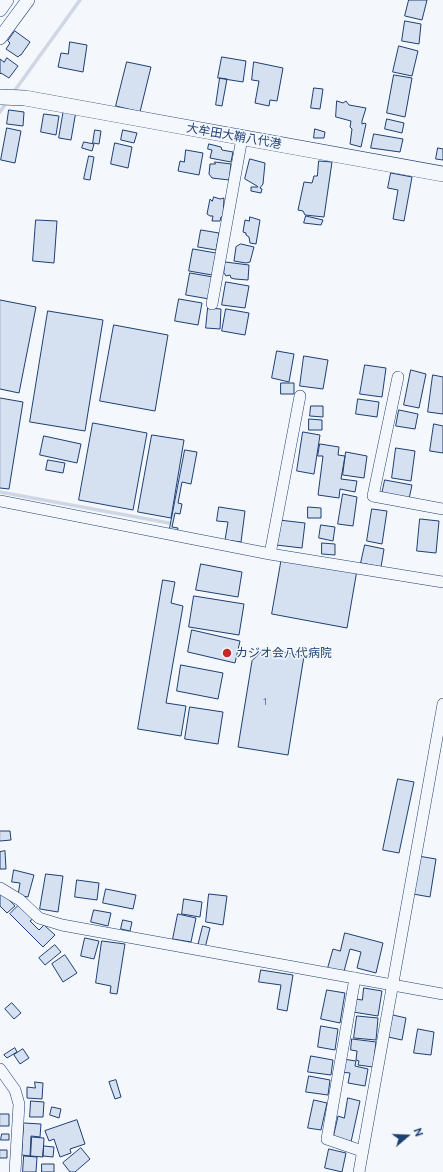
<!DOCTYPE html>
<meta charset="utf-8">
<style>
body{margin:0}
#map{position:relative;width:443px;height:1172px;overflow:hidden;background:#f4f7fb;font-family:Ubuntu,sans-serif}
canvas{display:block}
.north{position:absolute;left:387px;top:1116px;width:40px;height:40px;-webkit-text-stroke:3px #f4f7fb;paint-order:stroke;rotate:71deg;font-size:11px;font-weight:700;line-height:16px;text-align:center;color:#1d3f73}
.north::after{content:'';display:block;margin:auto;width:14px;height:18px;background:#1d3f73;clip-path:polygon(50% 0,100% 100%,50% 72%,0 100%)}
</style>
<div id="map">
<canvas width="443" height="1172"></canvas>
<div class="north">N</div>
</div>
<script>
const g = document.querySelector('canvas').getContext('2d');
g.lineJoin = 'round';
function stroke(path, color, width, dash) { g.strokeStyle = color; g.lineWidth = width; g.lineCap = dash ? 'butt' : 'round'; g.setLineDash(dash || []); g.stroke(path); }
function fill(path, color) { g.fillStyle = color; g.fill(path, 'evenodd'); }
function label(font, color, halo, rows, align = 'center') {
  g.font = font + ' Ubuntu,"Noto Sans JP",sans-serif'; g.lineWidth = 3; g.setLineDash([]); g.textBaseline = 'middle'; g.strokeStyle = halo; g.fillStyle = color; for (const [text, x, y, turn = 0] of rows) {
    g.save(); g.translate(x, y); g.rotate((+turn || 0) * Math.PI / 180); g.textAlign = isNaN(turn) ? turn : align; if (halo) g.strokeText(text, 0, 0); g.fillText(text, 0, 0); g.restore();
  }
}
const stream = new Path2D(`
 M13,93l67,-93
 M0,112l7,-11
 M0,492l169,31`);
const building = new Path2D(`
 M409,0h18l-5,20 -17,-4z
 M405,21l16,3 -2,20 -17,-3z
 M15,31l15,11 -9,13h-1l-2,2 -12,-8 4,-6 -2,-2z
 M70,42l17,3 -4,27 -25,-5 3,-14 7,1z
 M399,46l19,5 -6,25 -19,-4z
 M222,57l24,4 -3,21 -25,-4z
 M7,58l11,8 -9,12 -8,-5 -1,1v-15l4,3z
 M127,62l24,5 -11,45 -24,-6z
 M254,62l29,6 -6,33 -7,-1 -1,6 -14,-3 4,-22 -7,-1z
 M394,75l18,3 -7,39 -18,-4z
 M220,78l7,1 -5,27 -6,-1z
 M314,88l9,1 -3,20 -9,-1z
 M337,101l6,2 3,-2 3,4 17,3 -4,13v3l3,-1 1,1 -5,23 -11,-3 2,-15 -2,-2 1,-6 -15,-4z
 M64,109l12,2 -5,29 -12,-2z
 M9,110l15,2 -1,14 -16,-2z
 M44,114l15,2 -3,19 -15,-3z
 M387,119l17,4 -2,10 -17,-4z
 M7,128l14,3 -6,32 -14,-3z
 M315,129l10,3 -1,6h-10z
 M95,130l6,1 -2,13 -6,-1z
 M123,130l14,3 -3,10 -13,-3z
 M374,134l29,5 -3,13 -29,-4z
 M84,142l10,2 -2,7 -10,-3z
 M115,143l17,4 -4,21 -17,-4z
 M209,144l12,3 1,3 11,2 -2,10 -21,-4 2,-8 -4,-1z
 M438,148l5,1v11l-7,-1z
 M186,150l17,3 -4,22 -21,-4 2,-10 4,1z
 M89,156l5,1 -4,23 -6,-1z
 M250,159l15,4 -2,21 -3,4 2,1 -1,4 -10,-2v-4h7l-1,-1 -12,-7z
 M319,161l13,1 -8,55 -19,-2 -2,-4 -5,-1 6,-28 8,1 2,-7h3z
 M215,162l16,2 -2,16 -17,-2 -3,-4 1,-10h5z
 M391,173l21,4 -8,44 -11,-2 5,-29 -10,-2z
 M214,197l6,2 4,-1 -1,19h-2l-1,4h-8l1,-5h-3l-3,-2 3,-15 2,2z
 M306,216l17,4 -2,5 -17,-2z
 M250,217l10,3 -4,24 -6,-1 -1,-6 -3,-2v-2l-3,-1 2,-12 4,1z
 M36,220l21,1 -3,42 -21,-2z
 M201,230l18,3 -3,17 -18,-3z
 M241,244l13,3 -4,15 -4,1 -12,-2 2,-14z
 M193,249l23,4 -4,22 -23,-4z
 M225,262l24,3 -1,15 -13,-1 -4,-1 -1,-3 -4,1 -2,-3z
 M190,273l23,4 -4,22 -23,-4z
 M226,282l23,4 -4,22 -23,-3z
 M179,299l23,4 -4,22 -23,-4z
 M0,300l36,7 -17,86 -19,-4z
 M208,308l13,1 -1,20 -14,-1z
 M226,309l23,4 -4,22 -23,-4z
 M48,311l55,9 -18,111 -55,-9z
 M114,325l54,10 -13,76 -55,-10z
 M277,351l17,3 -5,28 -17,-4z
 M304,356l24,4 -5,29 -23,-3z
 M365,365l21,3 -4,29 -22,-3z
 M411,370l15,4 -7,34 -15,-3z
 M433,375l10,2v37l-15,-2z
 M281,383h13v11h-13z
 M0,398l23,4 -14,87 -9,-1z
 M358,399l21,3 -2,15 -21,-3z
 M311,406h12v11l-13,-1z
 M399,410l19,4 -3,15 -19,-3z
 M309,419l13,1v10h-13z
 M93,423l54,10 -14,77 -54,-10z
 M434,424l9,2v27l-13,-2z
 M303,432l17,3 -6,39 -17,-3z
 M152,435l32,5 -13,78 -33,-6z
 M44,436l37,8 -4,19 -37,-8z
 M320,444l19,3 -1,8 7,1 -4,23 16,2 -2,11 -15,-3 -1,9 -21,-3 5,-39h-5z
 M396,448l19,3 -4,30 -19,-3z
 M185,450l12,2 -6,32 -9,-2 -4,21 4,1 -2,10 -5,-1 -3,14 6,1 -1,6 -8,-1z
 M346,452l21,4 -3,22 -21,-3z
 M48,460l17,3 -2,10 -17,-3z
 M385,480l27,5 -3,14 -27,-5z
 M343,494l14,3 -4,29 -15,-2z
 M219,507l26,4 -4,31 -16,-2 3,-18 -11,-1z
 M308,507l13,1v10h-13z
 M372,509l15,2 -5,33 -15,-3z
 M420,519l19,2 -3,32 -19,-2z
 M279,520l26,3 -3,25 -26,-3z
 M321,525l14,2 -2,14 -14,-3z
 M322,543l13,1v11l-13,-1z
 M365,545l19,4 -3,18 -20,-4z
 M282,557l75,13 -10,58 -75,-14z
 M201,564l41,8 -4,25 -42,-7z
 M163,580l12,2 -4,21 12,3 -17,97 20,3 -5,30 -43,-7z
 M194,596l50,8 -5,31 -50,-8z
 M192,630l48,11 -5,22 -47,-11z
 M264,649l40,7 -16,99 -50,-8 14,-86z
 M181,665l42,8 -5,26 -41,-8z
 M190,707l33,5 -5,32 -33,-5z
 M398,779l16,3 -15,71 -16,-3z
 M0,831h10l1,9 -11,1z
 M5,851l1,18h-6v-17z
 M418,856l18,3 -6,38 -17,-3z
 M14,870l20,5 -6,22 -10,-2 2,-12 -8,-1z
 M46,874l17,2 -5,36 -18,-3z
 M77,880l22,3 -2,17 -22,-3z
 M106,889l30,6 -3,14 -30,-6z
 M3,893l12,13 -8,7 -7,-7v-11z
 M209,894l18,2 -4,29 -17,-3z
 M184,899l18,3 -2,15 -18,-3z
 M20,904l14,14 -4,3 9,9 5,-5 11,10 -12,12 -33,-33z
 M94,910l17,3 -3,13 -17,-4z
 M178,914l18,4 -5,24 -18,-3z
 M123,920l9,2 -2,9 -9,-2z
 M203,926l7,2 -5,20 -7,-2z
 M345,933l38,10 -7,30 -19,-5 4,-16 -11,-3 -7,26 -16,-5 6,-21 7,2z
 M85,938l14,3 -5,18 -13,-3z
 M102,941l23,3 -8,50 -7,-1 1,-7 -15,-3z
 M55,945l6,7 -16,13 -6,-7z
 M65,955l12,18 -14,9 -11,-18z
 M261,970l32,5 -6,36 -10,-2 4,-24 -22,-3z
 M364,988l18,3 -4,25 -25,-4 3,-13 6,1z
 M327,990l18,3 -5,30 -19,-4z
 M12,1003l9,10 -7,6 -9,-10z
 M393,1015l13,3 -4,22 -14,-3z
 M357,1016l21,2 -2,22 -22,-2z
 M321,1026l17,3 -3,21 -17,-3z
 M418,1029l16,3 -3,23 -17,-2z
 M352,1039l24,3 -3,25 -15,-2 1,-4 -3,-1 1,-9 -6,-1z
 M15,1048l2,4 -10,6 -3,-3z
 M23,1049l6,9 -9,6 -6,-9z
 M311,1056l22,4 -2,15 -23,-3z
 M343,1059l13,2 -1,5 13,3 -3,17 -17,-3 2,-10 -10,-1z
 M309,1076l21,4 -2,15 -22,-3z
 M116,1080l5,17 -6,2 -6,-17z
 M35,1082l8,1 -1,16 -15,-1v-11l8,1z
 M348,1098l12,3 -9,41 -18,-4 5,-22 6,2z
 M314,1100l13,3 -6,27 -13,-2z
 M31,1101l13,1 -1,15h-13z
 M52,1107l9,2 -2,9 -9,-3z
 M0,1114h9v12h-9z
 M77,1120l8,24 -15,5 1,4 -11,4 -6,-18 -5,2 -4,-10z
 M24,1123l17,1 -1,13 -9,-1 -1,20 -8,-1z
 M2,1134h7v6h-8z
 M32,1137l12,1 -1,19 -12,-1z
 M44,1146l10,1 -1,10 -10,-1z
 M81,1148l9,11 -15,13h-5l-7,-9z
 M329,1149l17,4 -4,19 -17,-4z
 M0,1150h7v8h-7z
 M24,1156l13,1 -1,15h-13z
 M42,1164h12v8h-12z`);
const minor = new Path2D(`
 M212,304l30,-166
 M398,377l-25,119 70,13
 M0,501l270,53 173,28
 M270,554l30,-158
 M0,888l20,12 19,18 23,7 381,69
 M355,978l-28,161 35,12
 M0,1069l15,21 4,14 -4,68
 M359,1172l84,-468`);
const tertiary = new Path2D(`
 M0,10l7,-10
 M0,38l28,-38`);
const secondary = new Path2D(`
 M0,97l25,1 418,76`);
const markers = [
 [227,653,5,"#c62828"]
];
const numberNames = [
 ["1",265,702]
];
const streetNames = [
 ["大牟田大鞘八代港",234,136,10]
];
const poiNames = [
 ["カジオ会八代病院",236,653]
];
stroke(stream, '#cfd7e4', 3.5);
fill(building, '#d5e0f0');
stroke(building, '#1d3f73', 1);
stroke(minor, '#1d3f73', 12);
stroke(tertiary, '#1d3f73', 14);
stroke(secondary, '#1d3f73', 16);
stroke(minor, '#f4f7fb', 11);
stroke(tertiary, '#f4f7fb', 13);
stroke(secondary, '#f4f7fb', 15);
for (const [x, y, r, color] of markers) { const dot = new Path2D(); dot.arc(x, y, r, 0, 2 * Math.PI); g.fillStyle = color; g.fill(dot); stroke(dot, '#f4f7fb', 1.5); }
label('10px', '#4b6792', null, numberNames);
label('12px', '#1d3f73', '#f4f7fb', streetNames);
label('12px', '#1d3f73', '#f4f7fb', poiNames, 'left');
</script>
